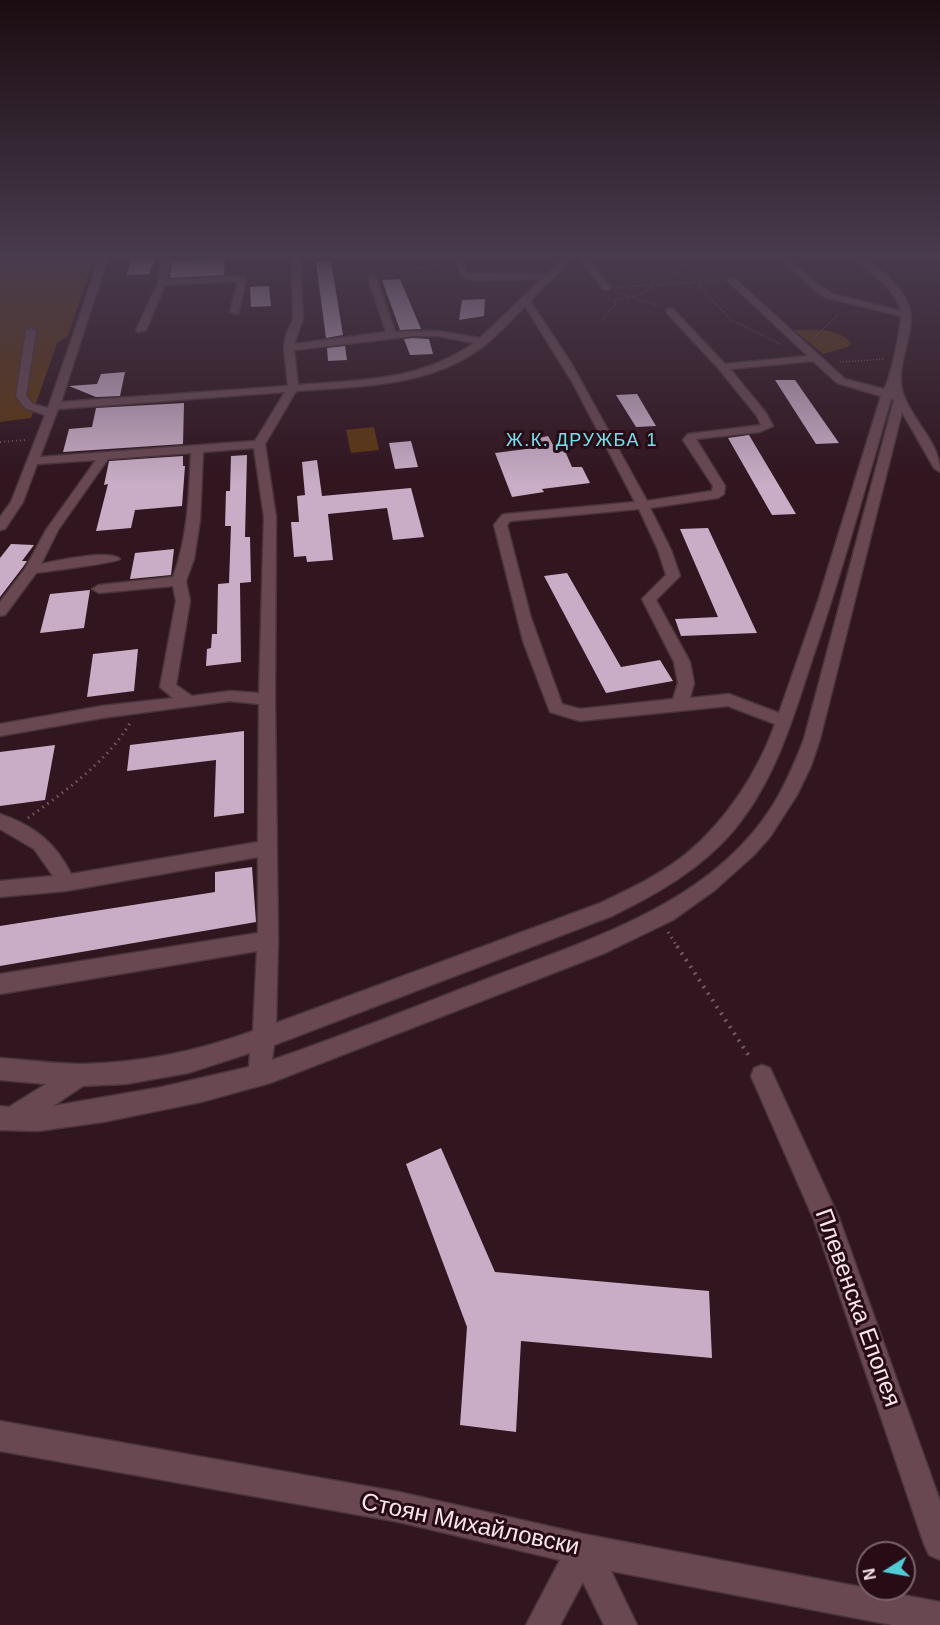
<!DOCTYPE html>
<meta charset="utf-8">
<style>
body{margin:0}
#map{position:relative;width:940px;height:1625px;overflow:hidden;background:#31151f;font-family:Helvetica,sans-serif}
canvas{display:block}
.north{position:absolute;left:856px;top:1541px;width:60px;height:60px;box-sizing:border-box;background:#270c16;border:2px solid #7b626b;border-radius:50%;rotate:259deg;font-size:16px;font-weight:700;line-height:24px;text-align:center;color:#f8e4ea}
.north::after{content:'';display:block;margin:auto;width:21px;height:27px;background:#52cbd7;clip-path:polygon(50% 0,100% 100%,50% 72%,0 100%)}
</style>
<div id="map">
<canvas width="940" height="1625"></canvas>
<div class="north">N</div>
</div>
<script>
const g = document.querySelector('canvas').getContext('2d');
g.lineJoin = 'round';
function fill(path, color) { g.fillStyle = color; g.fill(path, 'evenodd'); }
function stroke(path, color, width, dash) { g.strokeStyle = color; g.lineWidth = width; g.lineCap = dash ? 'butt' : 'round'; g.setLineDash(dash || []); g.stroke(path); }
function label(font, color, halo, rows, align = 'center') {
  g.font = font + ' Helvetica,sans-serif'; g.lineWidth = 6; g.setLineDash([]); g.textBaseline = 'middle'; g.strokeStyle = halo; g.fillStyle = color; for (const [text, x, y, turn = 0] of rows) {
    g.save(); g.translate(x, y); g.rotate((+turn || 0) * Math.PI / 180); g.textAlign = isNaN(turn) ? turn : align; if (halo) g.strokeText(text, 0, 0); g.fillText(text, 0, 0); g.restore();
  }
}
const green = new Path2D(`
 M0,257h94l-26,79 -11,7 -26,75 -31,4z
 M794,330c18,0 47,-3 57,14l-3,3 -25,7z
 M374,427l5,23 -28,3 -5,-23z`);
const building = new Path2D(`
 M133,257h23l-7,17 -23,1z
 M225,257l-1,18 -54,3 2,-16z
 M331,261l12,74 -17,3 -10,-76z
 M400,279l21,50 -21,1 -18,-50z
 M269,286l2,20 -20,1 -1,-20z
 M485,299l-1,17 -25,4 3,-20z
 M413,338l16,1 4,15 -23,1 -6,-16z
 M345,346l2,14 -19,1 -1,-13z
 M125,372l-5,24 -24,1 -27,-11 28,-2 4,-10z
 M775,380h20l44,63 -23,1z
 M637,394l19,32 -20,1 -20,-32z
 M184,403l-1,41 -120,8 6,-23 23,-2 4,-19z
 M749,435l47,79 -24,1 -44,-77z
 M548,436l9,16 8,-1 7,16h10l8,16 -48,6 2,3 -32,5 -17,-44 39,-5 -4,-8z
 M411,441l7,26 -23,2 -6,-26z
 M247,455l-2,82h5l1,45 -11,1 1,79 -35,4 1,-17 4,-1 1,-14h5l1,-50 11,-1 2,-57h-6l1,-35h4l1,-35z
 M183,456v10h2l-3,40 -47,4 -4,18 -35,3 12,-47 -4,1 5,-24z
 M317,460l5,36 89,-8 13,49 -31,3 -6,-32 -59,6 5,46 -26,2 -1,-6 -12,1 -3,-35h8l-2,-26 8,-1 -3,-33z
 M708,528l49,105 -76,3 -6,-17 43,-2 -38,-88z
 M11,544l23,1 -12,16h5l-4,6 -23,30v-39z
 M174,549l-3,26 -41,4 5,-26z
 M567,573l54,94 39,-7 13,21 -67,12 -62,-117z
 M90,590l-6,38 -44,5 10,-39z
 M138,649l-4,42 -47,6 6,-43z
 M244,731v82l-30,4 2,-57 -89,11 3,-26z
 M55,745l-10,55 -45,6v-54z
 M252,867l4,55 -256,44v-40l215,-34v-20z
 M441,1148l54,124 214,19 3,67 -191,-17 -5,91 -56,-7 7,-98 -61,-163z`);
const pathFar3 = new Path2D(`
 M645,257l48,23 38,40 51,25
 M383,275l4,-18
 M385,276l61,-14
 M617,287l101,-6
 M618,293l42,13
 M614,300l21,-4 13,-6 13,-16 22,-9 10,-8
 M603,319l13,-15 -3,-5
 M814,338l24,-23
 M840,362l45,-3`);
const pathFar2 = new Path2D(`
 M0,442l26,-2`);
const pathFar1 = new Path2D(`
 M28,818c37,-27 78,-55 102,-95
 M668,932l10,16`);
const path = new Path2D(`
 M677,946l74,113`);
const minor = new Path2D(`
 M100,257h8l-47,145 227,-16 -4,-38 2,-13 7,-16 -1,-62h8l3,62 -9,25 92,-12 -18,-54 4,-3 4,3 19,54 43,-1 42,7 62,-59 -69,1 -11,-3 -9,-20h8l7,16 5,1h74l18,-17h8l-43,44 41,62 76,138 65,-10 1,-5 -30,-46 5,-6 73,-9 -4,-9 -38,-47 -52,-56v-4h6l52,55 83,-8 -81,-76 7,-2 111,101 39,10c7,-11 16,-57 17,-73l-74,-18 -13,-8 -36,-33h8l34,29 13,8 68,17c-7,-25 -30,-37 -47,-54h9c17,12 39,29 46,50 8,24 -13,54 -7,82 7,30 38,51 38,83l-6,-4 -32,-56 -82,327 -9,27 -14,29 -27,42 -16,18 -39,35 -42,30 -68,33 -335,130 -69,19 -98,20 -65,9 -38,-1v-24l9,1 37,-23 -46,-4v-22c27,2 55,6 83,6 58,-1 115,-13 170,-33l4,-80 -257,43v-20l258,-41v-76l-192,34 -66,6v-16l53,-5 -19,-27 -34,-20v-15c33,11 56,29 71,60l187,-32 1,-138 -29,-3 -128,17 -102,18v-12l102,-18 71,-8 -13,-11 16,-86 -3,-15 -74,7 -7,-4 7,-4 74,-8c15,-40 16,-82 18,-124l-83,6 -50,71 -17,34c15,-3 68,-15 79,-5 -4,4 -72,12 -84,14l-31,42 -5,1v-14l25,-33 21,-39 50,-70 -59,4 -14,38 -18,27 -5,1v-13l11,-15 34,-87 -20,-7 -9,-12 10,-65 5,-3 5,3 -10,65 7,8 15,4zM525,306l49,79 61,117 -129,12 -4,1 -8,10 29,116 27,71 30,9 148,-15 47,18c-17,48 -49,97 -89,130 -26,21 -58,36 -88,50l-322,119 2,-83 -3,-241 1,-182 -11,-73 31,-53c65,-5 137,-4 190,-47 12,-10 27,-25 39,-38zM413,336h25l36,7c-54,38 -112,37 -176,42l-4,-35zM813,361l24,22 44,13 -63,205 -39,112 -50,-19 -39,4 4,-15 -4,-21 -34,-62 24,-24 -9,-26 -21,-42 68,-10 6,-4 1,-8 -29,-47 63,-7 14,-6 -7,-13 -36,-44zM285,392l-30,49 -215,16 18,-48zM891,399l3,1 -90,339c-9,23 -18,45 -31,66 -60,96 -176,132 -276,170 -75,29 -149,59 -225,85l2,-15 338,-129c45,-22 89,-47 122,-86 42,-51 59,-112 79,-173 29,-85 53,-172 78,-258zM254,448l10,69 -5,176 -29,-2 -38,5 -16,-11 14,-84 -4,-20 8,-22 6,-39 3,-68zM639,509l19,41 8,25 -24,24 32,63 4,21 -5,16 -93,10 -18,-5 -31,-86 -24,-93 3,-4zM250,1053l-1,14 -9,2 -78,18 -109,19 30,-20 43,-2 62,-11z
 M163,257h31l-4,2 -20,1 -3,20 76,-4 3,5 -8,33 -8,-2 8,-31 -73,4 -19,45 -8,2 -2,-2 22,-47z
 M579,257h8l23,30 -1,2h-6z
 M762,1065l8,3 69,150 101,283v59l-11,-5 -5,-11 -110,-324 -63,-144 3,-8z
 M0,1421l399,71 184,42 357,68v23h-48l-281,-54 26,54h-33l-21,-43 -23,43h-34l34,-65 -161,-38 -399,-71z`);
const farNeighbourhoodnames = [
 ["Ж.К. ДРУЖБА 1",582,441]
];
const nearStreetnames = [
 ["Плевенска Епопея",857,1308,70],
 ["Стоян Михайловски",470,1525,12]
];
fill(green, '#5c3711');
fill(building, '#c9adc6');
stroke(minor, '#48343a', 3);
stroke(pathFar3, '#735962', 1.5, [1, 2]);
stroke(pathFar2, '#735962', 2, [1, 3]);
stroke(pathFar1, '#735962', 3, [1.5, 4.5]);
stroke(path, '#735962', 4, [2, 6]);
fill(minor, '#694852');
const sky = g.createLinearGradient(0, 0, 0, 484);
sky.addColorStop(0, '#1b0c11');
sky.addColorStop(0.53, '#483b4d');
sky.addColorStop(1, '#483b4d00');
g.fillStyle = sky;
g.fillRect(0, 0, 940, 484);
g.letterSpacing = '1.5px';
label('18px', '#75e0eb', '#270c16', farNeighbourhoodnames);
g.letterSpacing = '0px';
label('24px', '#f8e4ea', '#270c16', nearStreetnames);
</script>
